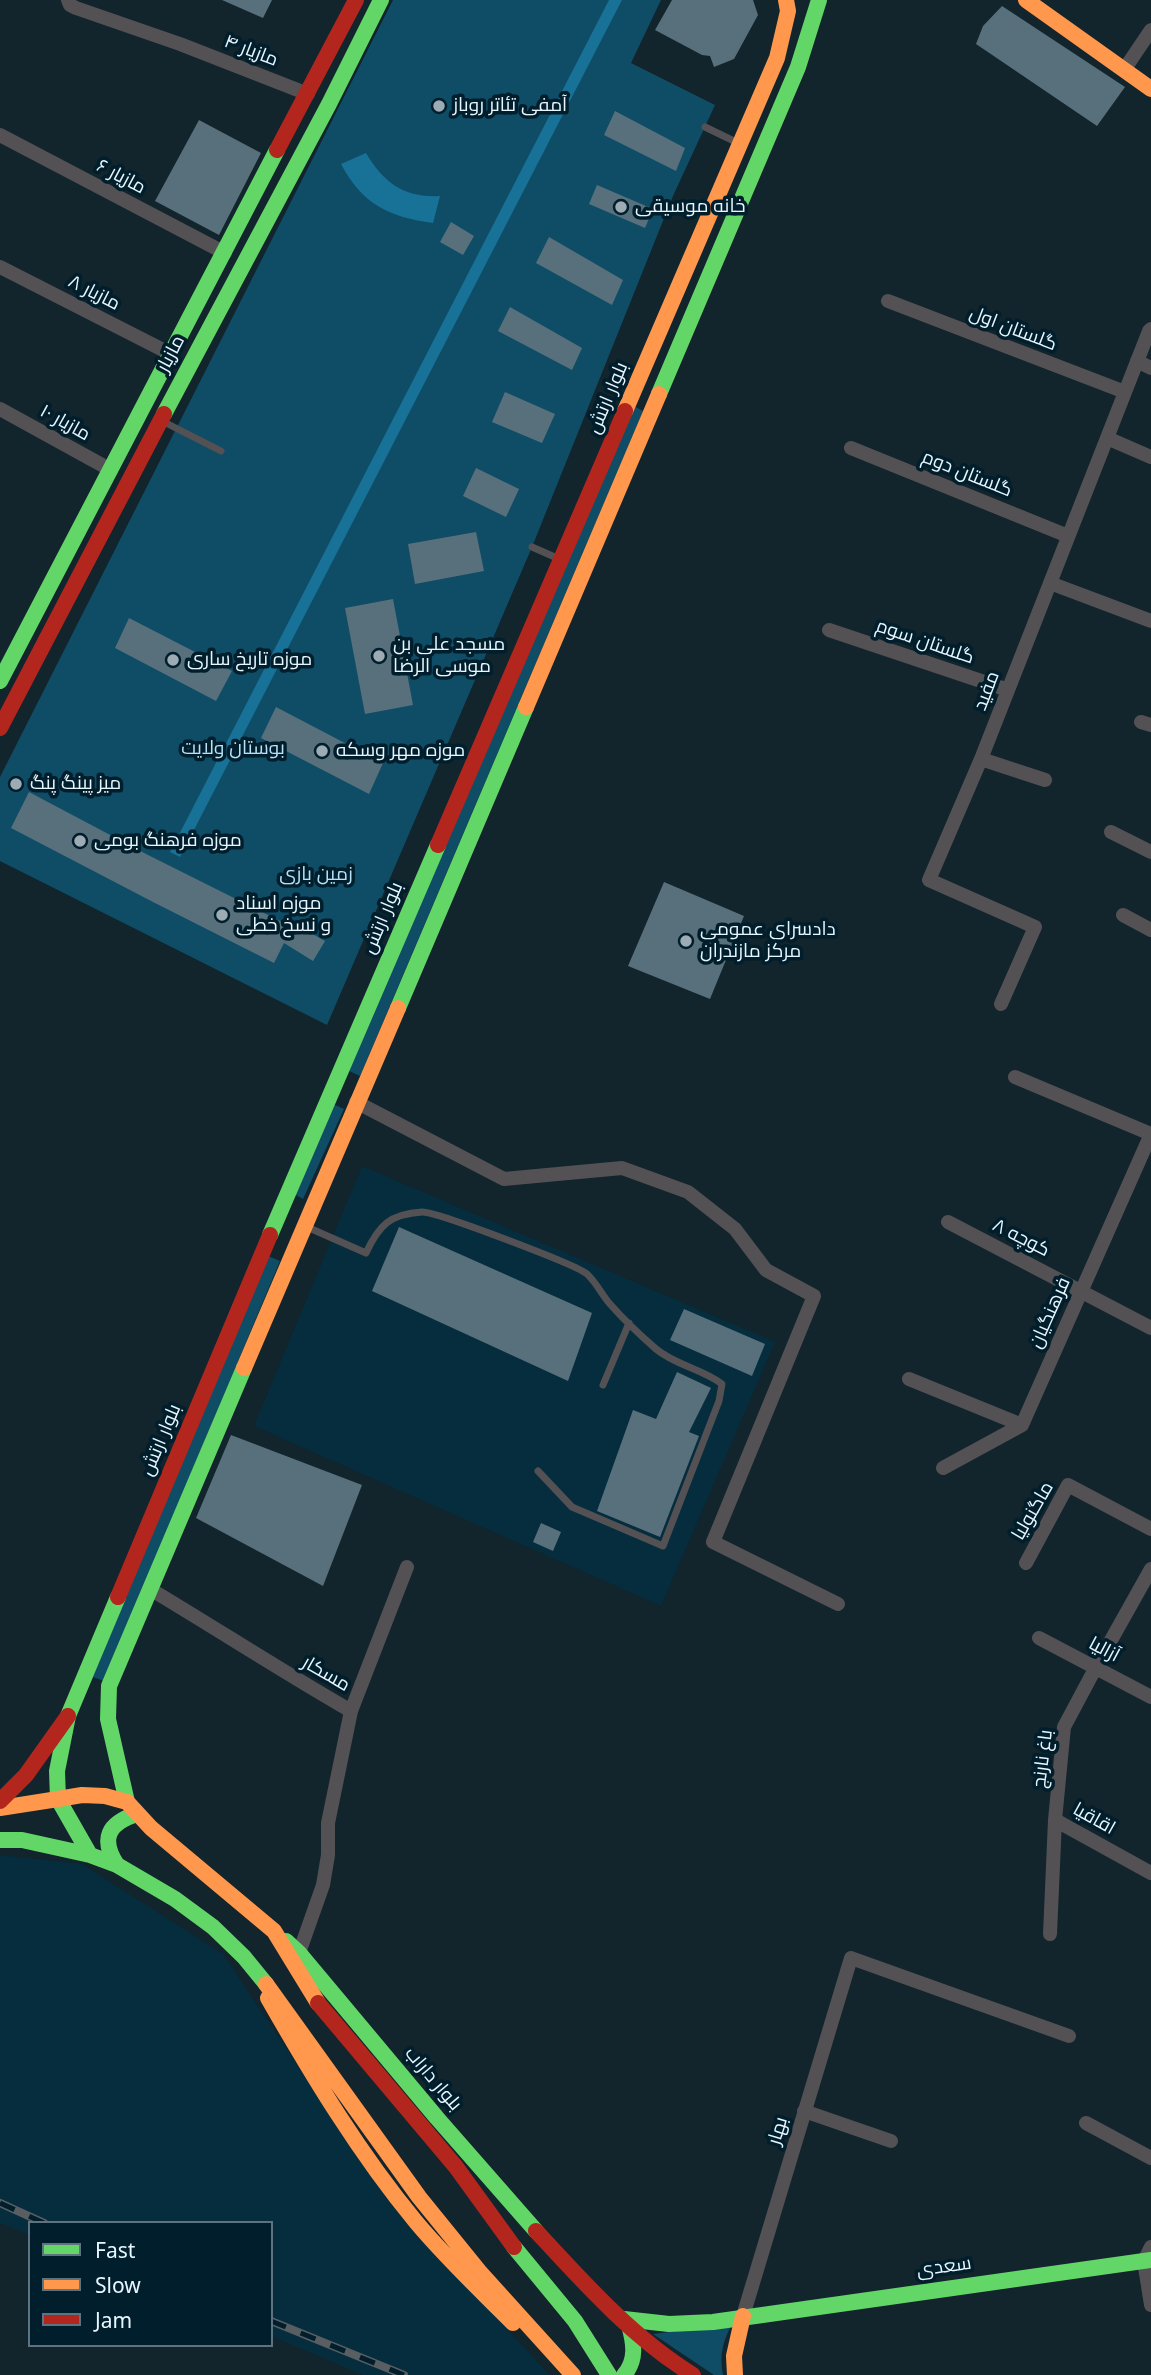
<!DOCTYPE html>
<meta charset="utf-8">
<style>
body{margin:0}
#map{position:relative;width:1151px;height:2375px;overflow:hidden;background:#12242c;font-family:"Noto Sans",sans-serif}
canvas{display:block}
.legend{position:absolute;left:28px;top:2221px;width:245px;height:126px;box-sizing:border-box;background:#001e2c;border:2px solid #5d7480;margin:0;padding:9px 12px;list-style:none;font-size:21px;color:#e8f6fe}
.legend li{display:flex;align-items:center;gap:14px;height:35px}
.legend b{width:35px;border:2px solid #5d7480}
</style>
<div id="map">
<canvas width="1151" height="2375"></canvas>
<ul class="legend">
<li><b style="height:9px;background:#63d668"></b>Fast</li>
<li><b style="height:9px;background:#ff974d"></b>Slow</li>
<li><b style="height:9px;background:#b3261e"></b>Jam</li>
</ul>
</div>
<script>
const g = document.querySelector('canvas').getContext('2d');
g.lineJoin = 'round';
function fill(path, color) { g.fillStyle = color; g.fill(path, 'evenodd'); }
function stroke(path, color, width, dash) { g.strokeStyle = color; g.lineWidth = width; g.lineCap = dash ? 'butt' : 'round'; g.setLineDash(dash || []); g.stroke(path); }
function label(font, color, halo, rows, align = 'center') {
  g.font = font + ' "Noto Sans",Cairo,sans-serif'; g.lineWidth = 7; g.setLineDash([]); g.textBaseline = 'middle'; g.strokeStyle = halo; g.fillStyle = color; for (const [text, x, y, turn = 0] of rows) {
    g.save(); g.translate(x, y); g.rotate((+turn || 0) * Math.PI / 180); g.textAlign = isNaN(turn) ? turn : align; if (halo) g.strokeText(text, 0, 0); g.fillText(text, 0, 0); g.restore();
  }
}
const built = new Path2D(`
 M362,1166l413,176 -114,264 -407,-180z
 M0,1855l82,9 141,90 142,213 49,63 136,145h-187l-92,-39v-113h-241v12l-30,-12z`);
const green = new Path2D(`
 M393,0h268l-30,63 84,42 -42,91 -141,351 -205,478 -327,-164v-84z
 M632,405l11,6 -283,665 -13,-6z
 M333,1104l11,5 -41,90 -9,-5z
 M266,1255l14,6 -176,420 -11,-4z
 M732,2324c-9,17 -13,31 -9,51h-9l-61,-41z`);
const water = new Path2D(`
 M609,0h13l-442,857 -10,-5z
 M366,153c18,30 38,45 74,43l-7,27c-44,-6 -71,-19 -92,-59z`);
const building = new Path2D(`
 M222,0h50l-9,18z
 M672,0h81l5,15 -24,44 -20,8 -4,-11 -8,-1 -47,-25z
 M1002,6l123,81 -28,39 -121,-82 7,-18z
 M615,111l70,37 -9,23 -72,-36z
 M199,120l62,33 -42,82 -64,-34z
 M597,185l56,24 -8,19 -56,-24z
 M451,222l23,14 -11,19 -23,-13z
 M549,237l74,43 -11,25 -76,-42z
 M510,307l72,41 -10,22 -74,-39z
 M505,392l50,22 -13,29 -50,-21z
 M476,468l43,21 -13,28 -43,-21z
 M476,532l8,39 -69,13 -7,-40z
 M393,599l20,106 -48,9 -20,-106z
 M129,618l103,53 -16,30 -101,-53z
 M276,707l107,56 -14,31 -108,-56z
 M29,792l119,63 152,76 2,-3 23,13 -12,20 -29,-18 -10,20 -121,-61 -142,-74z
 M664,882l80,34 -34,83 -82,-33z
 M399,1227l193,86 -24,68 -196,-90z
 M684,1309l81,35 -13,32 -82,-36z
 M677,1372l34,16 -22,44 10,4 -39,101 -63,-26 36,-101 23,9z
 M231,1435l131,50 -39,101 -127,-68z
 M541,1523l20,9 -8,19 -20,-9z`);
const lane = new Path2D(`
 M705,127l31,15
 M164,422l57,29
 M532,547l25,11
 M307,1227l59,26c13,-28 24,-39 56,-41 13,-1 155,53 165,62 9,8 15,21 23,30 14,16 30,31 46,45 19,16 46,20 66,35l-3,17 -56,145 -91,-39 -34,-36
 M603,1385l26,-62`);
const street = new Path2D(`
 M68,0l2,5 6,3 104,36 128,50
 M1124,70l27,-40
 M0,135l225,118
 M0,267l171,87
 M888,301l237,91
 M1137,361l14,7
 M0,409l111,61
 M1107,438l44,19
 M851,448l217,88
 M1050,583l101,38
 M829,630l179,60
 M1141,722l10,3
 M981,759l64,21
 M1111,832l40,20
 M1123,915l28,15
 M1001,1004l34,-77 -106,-47 52,-121 168,-428 2,-2
 M1015,1077l136,57
 M356,1102l148,77 118,-11 66,24 47,37 31,41 48,26 -101,246 125,62
 M948,1222l203,106
 M909,1379l113,46
 M943,1468l79,-43 129,-291
 M1026,1563l42,-78 83,44
 M150,1589c67,40 133,83 201,122l56,-144
 M1039,1638l112,59
 M1055,1820l96,53
 M1050,1934l5,-114 9,-93 32,-60 55,-98
 M299,1953l24,-68 5,-30v-32l23,-112
 M804,2111l87,30
 M1086,2123l65,35
 M1151,2247l-7,14 7,44
 M743,2316l108,-358 218,78`);
const fast = new Path2D(`
 M659,394l139,-327 21,-67
 M164,414l165,-310 52,-104
 M0,681l277,-531
 M398,1008l128,-301
 M270,1235l168,-390
 M118,1597l-50,119 -11,55 1,28 32,56 27,10 58,34 38,28 31,30 22,27
 M127,1802l-19,-83 1,-33 135,-318
 M0,1840h22l68,15
 M117,1865c-17,-26 -9,-42 20,-51
 M286,1941l13,12 138,165 99,113
 M514,2247l61,74 34,54
 M624,2319l45,5 44,-2 438,-62
 M624,2375c13,-15 10,-32 5,-50`);
const slow = new Path2D(`
 M1026,0l125,89
 M625,411l152,-353 11,-47 -2,-11
 M526,707l133,-313
 M244,1368l154,-360
 M58,1799l24,-4 23,1 22,6 24,26 123,103 44,72
 M0,1808l58,-9
 M266,1984l153,213 60,74 94,104
 M268,1998c44,77 91,155 148,224 30,36 64,68 97,101
 M735,2375l-1,-19 9,-40`);
const jam = new Path2D(`
 M277,150l79,-150
 M0,728l164,-314
 M438,845l187,-434
 M118,1597l152,-362
 M0,1801l26,-26 42,-59
 M318,2003l138,164 58,80
 M536,2231c47,51 97,107 157,144`);
const rail = new Path2D(`
 M0,2203l44,20
 M271,2321l133,54`);
const markers = [
 [439,106,7,"#9dacb4"],
 [621,207,7,"#9dacb4"],
 [379,656,7,"#9dacb4"],
 [173,660,7,"#9dacb4"],
 [322,751,7,"#9dacb4"],
 [16,784,7,"#9dacb4"],
 [80,841,7,"#9dacb4"],
 [222,915,7,"#9dacb4"],
 [686,941,7,"#9dacb4"]
];
const streetNames = [
 ["مازیار ۴",251,51,21],
 ["مازیار ۶",121,177,28],
 ["مازیار ٨",94,293,27],
 ["گلستان اول",1013,329,21],
 ["مازیار",171,354,-62],
 ["بلوار ارتش",608,398,-67],
 ["مازیار ١٠",65,423,29],
 ["گلستان دوم",967,474,22],
 ["گلستان سوم",925,642,19],
 ["مفید",987,691,-69],
 ["بلوار ارتش",383,918,-67],
 ["کوچه ۸",1021,1238,27],
 ["فرهنگیان",1050,1313,-66],
 ["بلوار ارتش",161,1440,-67],
 ["ماگنولیا",1033,1511,-60],
 ["آزالیا",1104,1650,28],
 ["مسکار",326,1674,30],
 ["باغ نارنج",1043,1759,-83],
 ["اقاقیا",1094,1819,29],
 ["بلوار داراب",433,2079,50],
 ["بهار",778,2131,-73],
 ["سعدی",944,2267,-8]
];
const poiNames = [
 ["آمفی تئاتر روباز",453,106],
 ["خانه موسیقی",635,207],
 ["مسجد علی بن",393,645],
 ["موسی الرضا",393,667],
 ["موزه تاریخ ساری",187,660],
 ["موزه مهر وسکه",336,751],
 ["میز پینگ پنگ",30,784],
 ["موزه فرهنگ بومی",94,841],
 ["موزه اسناد",236,904],
 ["و نسخ خطی",236,926],
 ["دادسرای عمومی",700,930],
 ["مرکز مازندران",700,952]
];
const parkNames = [
 ["بوستان ولایت",233,749],
 ["زمین بازی",316,875]
];
fill(built, '#052d3d');
fill(green, '#0f4d67');
fill(water, '#187197');
fill(building, '#58707c');
stroke(lane, '#535154', 7);
stroke(street, '#535154', 14);
stroke(fast, '#63d668', 16);
stroke(slow, '#ff974d', 16);
stroke(jam, '#b3261e', 16);
stroke(rail, '#595e62', 8);
stroke(rail, '#001e2c', 5, [16]);
for (const [x, y, r, color] of markers) { const dot = new Path2D(); dot.arc(x, y, r, 0, 2 * Math.PI); g.fillStyle = color; g.fill(dot); stroke(dot, '#001e2c', 2.5); }
label('19px', '#e8f6fe', '#001e2c', streetNames);
label('19px', '#e8f6fe', '#001e2c', poiNames, 'left');
label('19px', '#b7e1f8', '#001e2c', parkNames);
</script>
